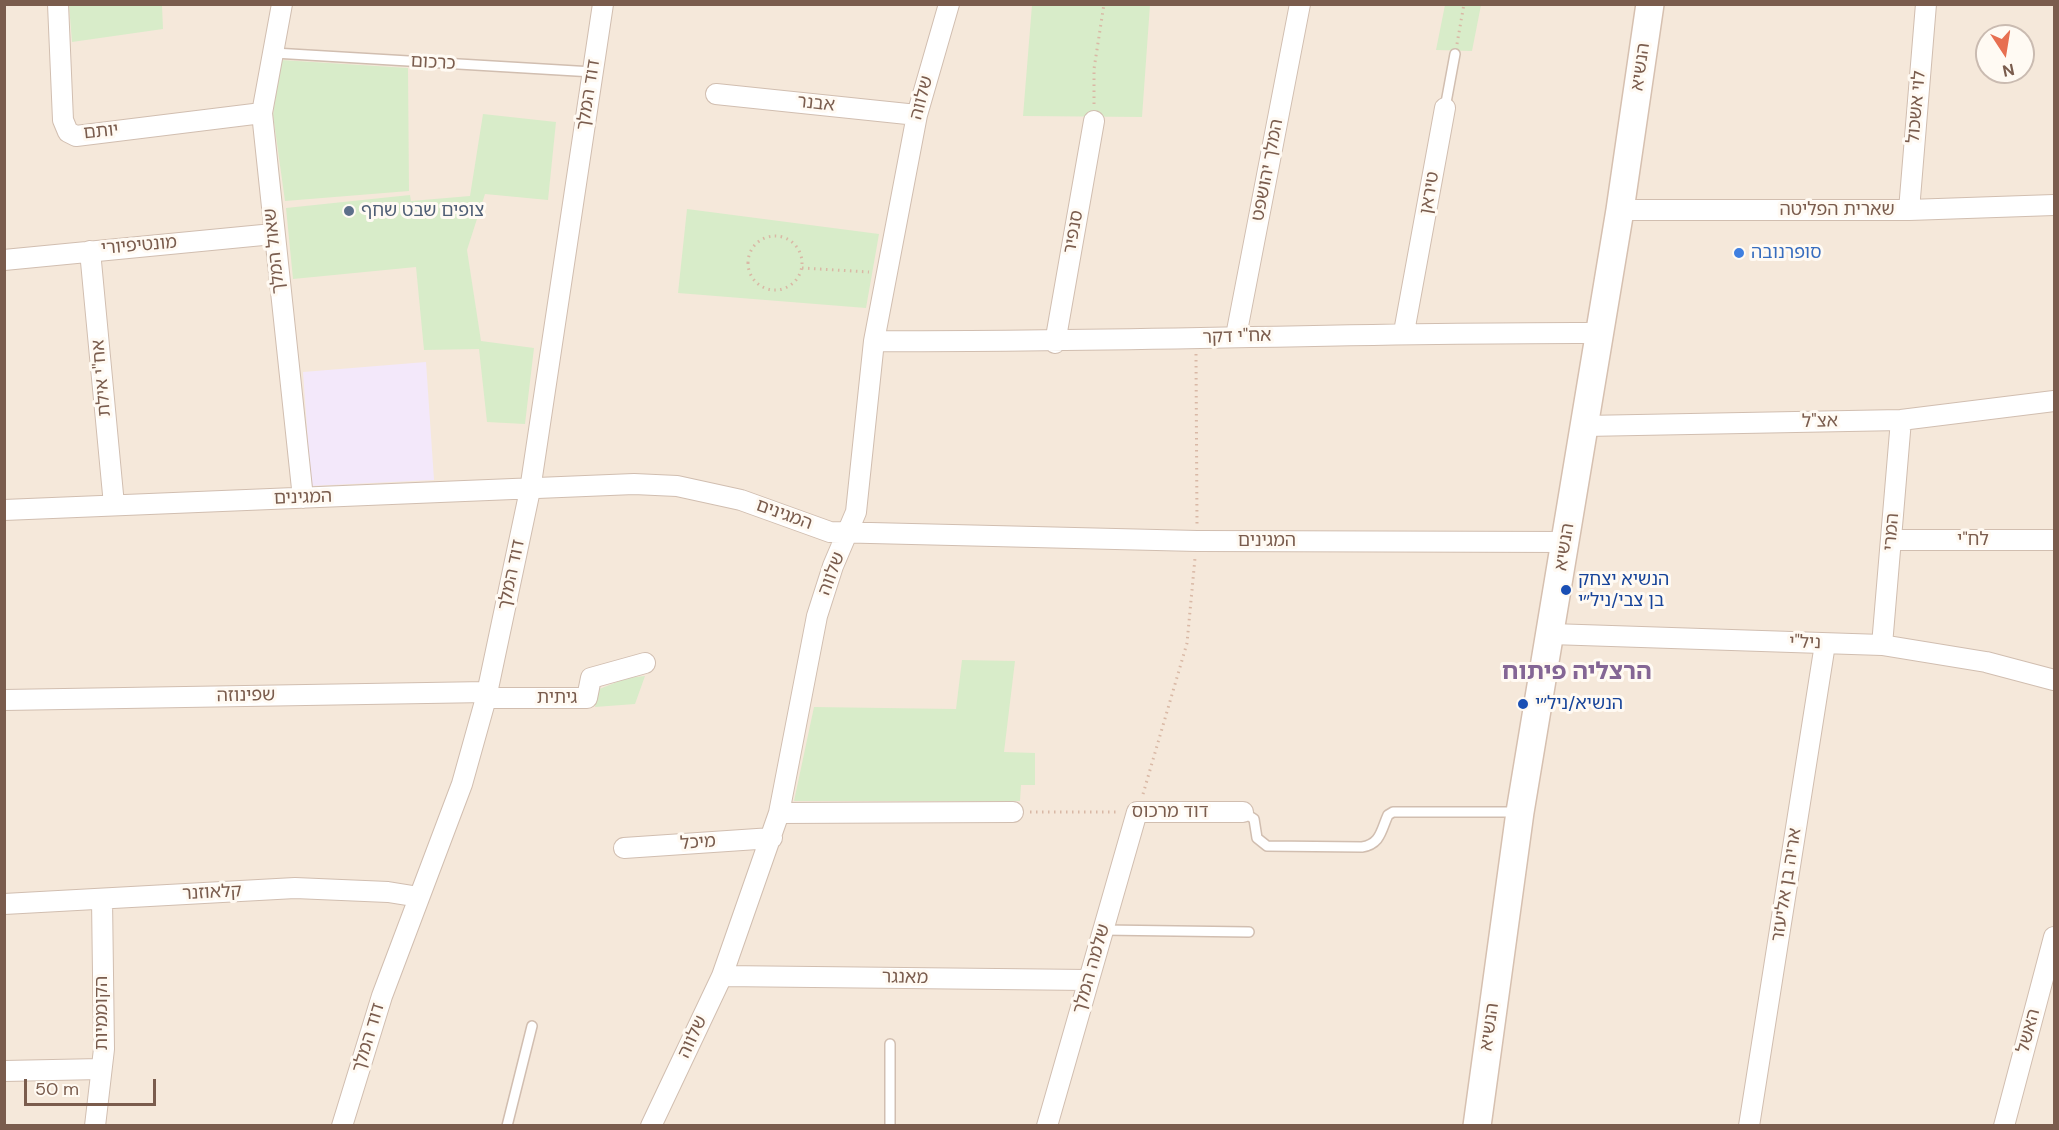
<!DOCTYPE html>
<meta charset="utf-8">
<style>
body{margin:0}
#map{position:relative;width:2059px;height:1130px;overflow:hidden;background:#fdf6ec;font-family:"DM Sans",sans-serif}
canvas{display:block}
.frame{position:absolute;inset:0;border:6px solid #7a5c4d;pointer-events:none}
.north{position:absolute;left:1975px;top:24px;width:60px;height:60px;box-sizing:border-box;background:#fffaf3;border:2px solid #cabbb1;border-radius:50%;rotate:168deg;font-size:16px;font-weight:700;line-height:24px;text-align:center;color:#7a5c4d}
.north::after{content:'';display:block;margin:auto;width:21px;height:27px;background:#e76f51;clip-path:polygon(50% 0,100% 100%,50% 72%,0 100%)}
.scale{position:absolute;left:24px;top:1079px;width:132px;height:27px;box-sizing:border-box;border:3px solid #7a5c4d;border-top:0;padding-left:8px;font-size:18px;line-height:21px;white-space:nowrap;color:#7a5c4d;-webkit-text-stroke:4px #fffaf3;paint-order:stroke}
</style>
<div id="map">
<canvas width="2059" height="1130"></canvas>
<div class="frame"></div>
<div class="north">N</div>
<div class="scale">50 m</div>
</div>
<script>
const g = document.querySelector('canvas').getContext('2d');
g.lineJoin = 'round';
function fill(path, color) { g.fillStyle = color; g.fill(path, 'evenodd'); }
function stroke(path, color, width, dash) { g.strokeStyle = color; g.lineWidth = width; g.lineCap = dash ? 'butt' : 'round'; g.setLineDash(dash || []); g.stroke(path); }
function label(font, color, halo, rows, align = 'center') {
  g.font = font + ' "DM Sans","Noto Sans Hebrew",sans-serif'; g.lineWidth = 6; g.setLineDash([]); g.textBaseline = 'middle'; g.strokeStyle = halo; g.fillStyle = color; for (const [text, x, y, turn = 0] of rows) {
    g.save(); g.translate(x, y); g.rotate((+turn || 0) * Math.PI / 180); g.textAlign = isNaN(turn) ? turn : align; if (halo) g.strokeText(text, 0, 0); g.fillText(text, 0, 0); g.restore();
  }
}
const residential = new Path2D(`
 M5,5h2049v1120l-2049,1zM1987,36h36v36h-36z`);
const education = new Path2D(`
 M426,362l8,118 -123,6 -8,-114z`);
const green = new Path2D(`
 M69,5h93l1,24 -91,13z
 M1032,5h118l-8,112 -119,-1z
 M1445,5h36l-9,46 -36,-1z
 M281,60l127,8 1,123 -124,10 -12,-86z
 M483,114l73,8 -8,78 -63,-6 -18,56 14,91 53,7 -9,76 -38,-2 -8,-73 -55,1 -8,-83 -123,12 -7,-71 124,-13 1,6 59,-5z
 M687,209l192,25 -13,74 -188,-15z
 M962,660l53,1 -11,91 31,1v32h-14l-1,16h-226l20,-94 142,2z
 M645,676l-10,28 -40,3 2,-17 30,-12z`);
const path = new Path2D(`
 M1457,44l7,-40
 M1094,104v-35l10,-65
 M748 263a27 27 0 1 1 54 0a27 27 0 1 1-54 0Z
 M802,268l67,4
 M1196,354l1,171
 M1143,794l44,-151 8,-85
 M1030,812h90`);
const lane = new Path2D(`
 M274,53l319,19
 M1445,108l10,-54
 M1243,812l11,7 3,19 10,8 95,1c19,-3 19,-17 26,-32l5,-3h124
 M1103,930l146,2
 M890,1044v82
 M507,1126l25,-100`);
const street = new Path2D(`
 M58,4l5,116 5,12 8,4 186,-23
 M282,4l-20,109 41,385
 M716,94l201,21
 M1620,210h289l145,-5
 M1909,210l17,-206
 M90,251l24,254
 M4,260l269,-26
 M1404,332l41,-224
 M1236,336l64,-332
 M874,341c242,2 483,-9 725,-8
 M1055,343l39,-222
 M1585,426l316,-6 153,-19
 M4,510l630,-26 43,2 64,14 89,32 367,9 369,1
 M1892,540h162
 M1551,634l331,11 104,17 68,18
 M1882,645l19,-225
 M486,698h101l4,-20 54,-15
 M4,700l483,-8
 M779,813l234,-1
 M624,848l148,-10
 M4,904l291,-16 93,4 31,5
 M722,976l366,4
 M4,1071l97,-2
 M95,1126l9,-77 -2,-150
 M342,1126l40,-130 80,-212 24,-86 44,-208 73,-486
 M651,1126l71,-150 57,-163 38,-197 16,-50 23,-54 18,-171 43,-226 32,-111
 M1047,1126l90,-314h106
 M1749,1126l76,-482
 M2004,1126l50,-189`);
const secondary = new Path2D(`
 M1477,1126l43,-314 100,-602 30,-206`);
const markers = [
 [349,211,6,"#5c6f8a"],
 [1739,253,6,"#3f7fe0"],
 [1566,590,6,"#1a4fb4"],
 [1523,704,6,"#1a4fb4"]
];
const streetNames = [
 ["כרכום",433,63,3],
 ["הנשיא",1641,67,-82],
 ["דוד המלך",589,95,-81],
 ["שלווה",922,98,-75],
 ["אבנר",816,104,6],
 ["לוי אשכול",1917,107,-85],
 ["יותם",101,132,-6],
 ["המלך יהושפט",1268,170,-79],
 ["טיראן",1430,193,-80],
 ["שארית הפליטה",1837,210],
 ["סנפיר",1074,232,-80],
 ["מונטיפיורי",139,246,-5],
 ["שאול המלך",275,251,-96],
 ["אח\"י דקר",1237,337,-2],
 ["אח''י אילת",102,378,-95],
 ["אצ\"ל",1820,422,-1],
 ["המגינים",303,498,-2],
 ["המגינים",784,515,20],
 ["המרי",1892,532,-85],
 ["לח\"י",1973,540],
 ["המגינים",1267,541],
 ["הנשיא",1565,547,-81],
 ["שלווה",832,574,-69],
 ["דוד המלך",512,575,-78],
 ["ניל\"י",1805,643,2],
 ["שפינוזה",246,696,-1],
 ["גיתית",557,698],
 ["דוד מרכוס",1170,812],
 ["מיכל",698,843,-4],
 ["אריה בן אליעזר",1787,885,-81],
 ["קלאוזנר",212,893,-3],
 ["שלמה המלך",1092,969,-74],
 ["מאנגר",905,978,1],
 ["הקוממיות",102,1013,-90],
 ["הנשיא",1490,1027,-82],
 ["האשל",2029,1031,-75],
 ["שלווה",693,1037,-65],
 ["דוד המלך",369,1038,-73]
];
const serviceNames = [
 ["צופים שבט שחף",361,211]
];
const shopNames = [
 ["סופרנובה",1751,253]
];
const transitNames = [
 ["הנשיא יצחק",1578,580],
 ["בן צבי/ניל״י",1578,601],
 ["הנשיא/ניל״י",1535,704]
];
const districtNames = [
 ["הרצליה פיתוח",1577,673]
];
fill(residential, '#f5e8da');
fill(education, '#f3e8fa');
fill(green, '#d8ecc9');
stroke(lane, '#d1beb0', 12);
stroke(street, '#d1beb0', 22);
stroke(secondary, '#d6c0b0', 30);
stroke(path, '#d9b8a5', 3, [1.5, 4.5]);
stroke(lane, '#fff', 9);
stroke(street, '#fff', 20);
stroke(secondary, '#fff', 27);
for (const [x, y, r, color] of markers) { const dot = new Path2D(); dot.arc(x, y, r, 0, 2 * Math.PI); g.fillStyle = color; g.fill(dot); stroke(dot, '#fffaf3', 2); }
label('18px', '#7a5c4d', '#fffaf3', streetNames);
label('18px', '#4e5e75', '#fffaf3', serviceNames, 'left');
label('18px', '#366cbe', '#fffaf3', shopNames, 'left');
label('18px', '#164399', '#fffaf3', transitNames, 'left');
label('bold 24px', '#846695', '#fffaf3', districtNames);
</script>
